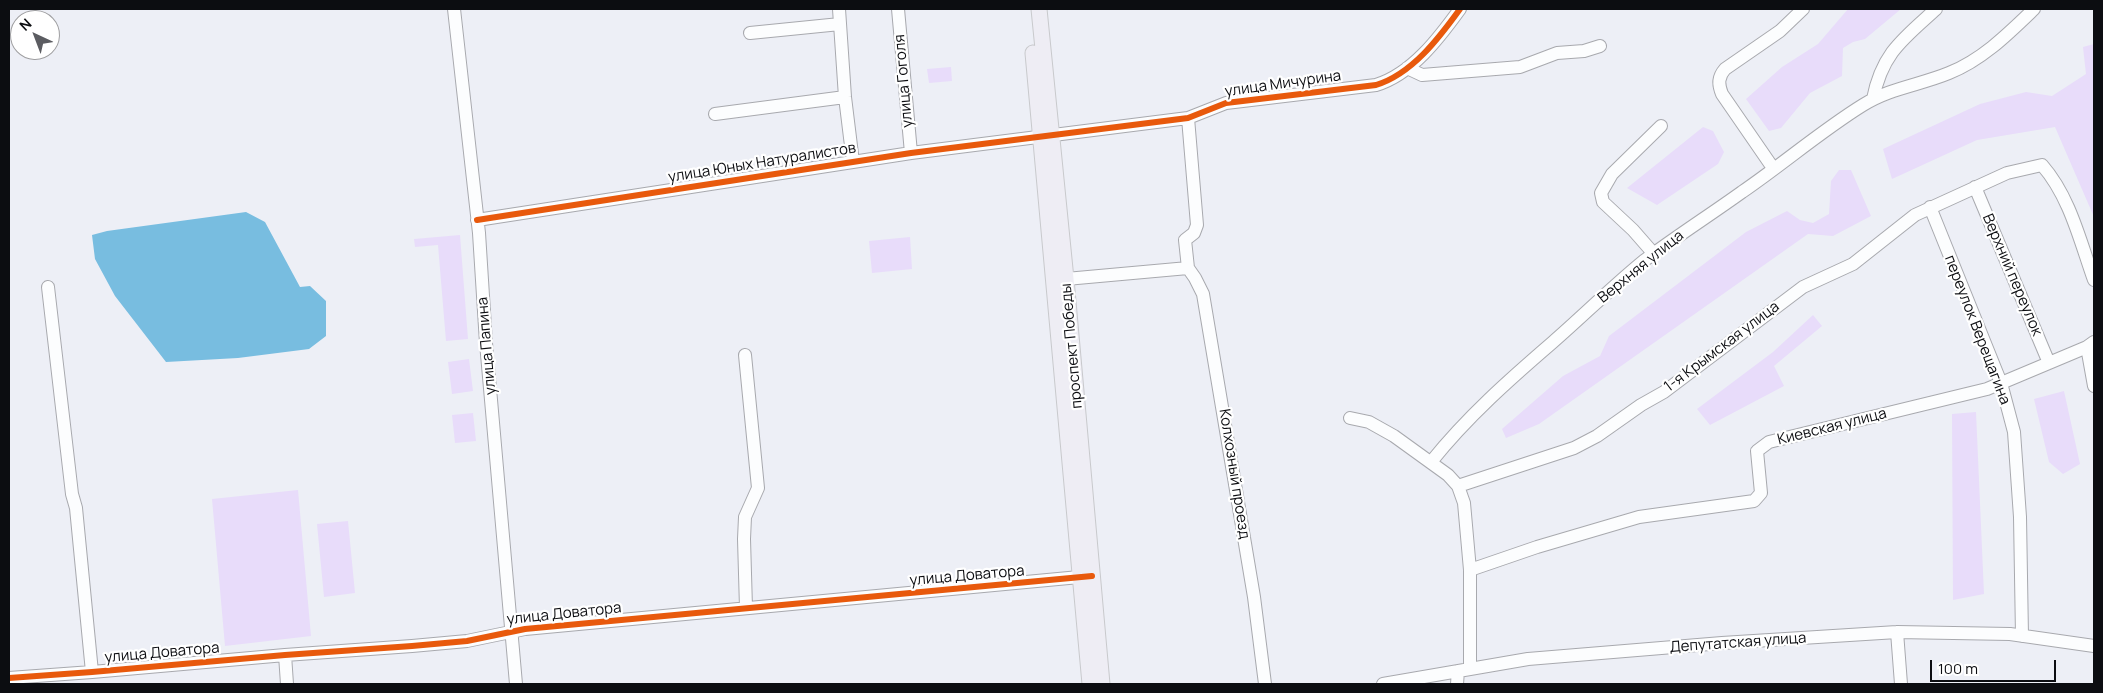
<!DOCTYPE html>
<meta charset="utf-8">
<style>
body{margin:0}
#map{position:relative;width:2103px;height:693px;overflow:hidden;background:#edeff6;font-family:Manrope,sans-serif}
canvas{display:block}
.frame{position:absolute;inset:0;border:10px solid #0c0d11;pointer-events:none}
.north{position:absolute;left:10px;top:10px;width:50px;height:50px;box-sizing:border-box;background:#fff;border:1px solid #9e9ea0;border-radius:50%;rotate:317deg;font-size:14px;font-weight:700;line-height:20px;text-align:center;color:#0c0d11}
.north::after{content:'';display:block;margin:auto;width:18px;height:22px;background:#5b5c61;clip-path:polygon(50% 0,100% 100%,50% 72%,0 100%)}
.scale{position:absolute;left:1930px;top:660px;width:126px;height:22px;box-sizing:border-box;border:2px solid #0c0d11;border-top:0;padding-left:6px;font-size:15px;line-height:18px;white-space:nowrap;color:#0c0d11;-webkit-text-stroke:4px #fff;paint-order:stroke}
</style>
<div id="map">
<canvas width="2103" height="693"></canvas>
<div class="frame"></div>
<div class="north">N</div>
<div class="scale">100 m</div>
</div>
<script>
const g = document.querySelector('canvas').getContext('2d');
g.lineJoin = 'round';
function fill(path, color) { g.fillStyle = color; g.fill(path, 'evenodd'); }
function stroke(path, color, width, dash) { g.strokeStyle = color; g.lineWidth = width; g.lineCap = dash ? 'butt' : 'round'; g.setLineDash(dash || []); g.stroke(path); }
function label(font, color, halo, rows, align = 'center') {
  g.font = font + ' Manrope,sans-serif'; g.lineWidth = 4.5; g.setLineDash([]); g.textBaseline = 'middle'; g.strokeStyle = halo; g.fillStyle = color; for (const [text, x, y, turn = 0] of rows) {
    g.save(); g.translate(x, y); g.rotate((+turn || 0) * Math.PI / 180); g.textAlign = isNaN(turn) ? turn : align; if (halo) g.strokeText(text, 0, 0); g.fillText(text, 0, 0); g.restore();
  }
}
const green = new Path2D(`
 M1848,9h53l-36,30 -12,3 -10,6 -1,28 -32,17 -29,35 -12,3 -23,-32 36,-32 36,-23z
 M2094,44v173l-39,-90 -78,13 -85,39 -9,-30 97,-45 46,-12 26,4 34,-22 -3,-27z
 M951,67l1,14 -23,2 -2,-14z
 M1703,127l10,4 11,21 -6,12 -61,41 -30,-17z
 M1839,170h12l20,46 -38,20 -25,-2 -269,190 -33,14 -4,-9 61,-53 37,-20 9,-20 137,-104 41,-21 13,9 13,3 16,-9 2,-33z
 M460,235l8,104 -22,2 -8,-96 -23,2 -1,-8z
 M910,237l2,32 -40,4 -3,-32z
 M1813,315l9,11 -48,40 10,20 -74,39 -13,-16 76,-57z
 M469,359l4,32 -21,3 -4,-32z
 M2064,391l16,73 -17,10 -14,-12 -15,-63z
 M1976,412l8,182 -31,6 -1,-186z
 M473,413l3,28 -21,2 -3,-28z
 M298,490l13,146 -86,10 -13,-147z
 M348,521l7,72 -31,4 -7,-73z`);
const water = new Path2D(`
 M246,212l19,10 35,65 10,-1 16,15v35l-17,13 -71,9 -72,4 -51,-66 -20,-37 -3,-24 15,-4z`);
const minor = new Path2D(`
 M454,9l25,224 7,110 30,341
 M839,9l6,88 8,65
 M898,9l13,144
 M750,33l90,-9
 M1407,68l15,7 98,-8 37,-14 27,-2 16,-5
 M1873,99c9,-46 30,-60 63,-90
 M715,114l130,-17
 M1188,118l9,107 -3,8 -9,7 3,28 7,10 8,16 51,303 11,87
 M1773,168l-51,-74c-4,-10 -4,-17 3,-25l55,-38 23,-22
 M1975,187l74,176
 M1930,207l71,176 13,49 6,85 2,119
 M477,220l434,-67 277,-35 38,-15 150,-18c36,-11 63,-47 84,-76
 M1654,254l-21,-24 -30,-28 -2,-9 11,-19 49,-48
 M1066,279l122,-11
 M48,287l24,207 4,14 16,164
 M2087,347l7,39
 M745,355l13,133 -13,29 -1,22 2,69
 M1350,418l19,4 25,14 54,39 10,11 6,17 6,67v99
 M1431,462c36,-45 79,-83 122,-120 31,-27 60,-56 92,-82 32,-24 65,-45 97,-68 41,-28 79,-61 121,-87 27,-17 57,-20 86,-32 33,-13 59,-39 85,-64
 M1458,486l116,-38 23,-12 44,-31 23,-13 139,-105 50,-23 62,-49 92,-42 35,-8c28,32 38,76 52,115
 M1470,570l67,-23 102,-30 115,-16 7,-8 -4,-42 12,-9 218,-53 100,-42 7,-5
 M1897,632l4,52
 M285,655l2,29
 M9,678l83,-6 193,-17 127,-9 55,-5 58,-12 565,-53
 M1383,684l145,-25 194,-16 175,-11 113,2 84,12
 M1457,684l1,-13`);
const major = new Path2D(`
 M1039,9l27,270 36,405
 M1033,53l57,631`);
const cycleway = new Path2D(`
 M477,220l434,-67 277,-35 38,-15 150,-18c36,-11 63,-47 84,-76
 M9,678l83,-6 193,-17 127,-9 55,-5 58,-12 567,-53`);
const streetNames = [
 ["улица Гоголя",904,81,-95],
 ["улица Мичурина",1283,84,-8],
 ["улица Юных Натуралистов",762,163,-9],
 ["Верхняя улица",1641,267,-39],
 ["Верхний переулок",2012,275,67],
 ["переулок Верещагина",1977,330,69],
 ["улица Папина",487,346,-95],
 ["проспект Победы",1072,346,-95],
 ["1-я Крымская улица",1722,347,-37],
 ["Киевская улица",1832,427,-14],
 ["Колхозный проезд",1234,474,81],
 ["улица Доватора",967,576,-5],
 ["улица Доватора",564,614,-6],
 ["Депутатская улица",1738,643,-4],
 ["улица Доватора",162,653,-5]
];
fill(green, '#e8dcfa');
fill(water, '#78bde0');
stroke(minor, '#a8a9ae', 14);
stroke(major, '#c8c9cc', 17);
stroke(minor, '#fcfdfe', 12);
stroke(major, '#eeedf4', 15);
stroke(cycleway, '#e8590c', 6);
label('15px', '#0c0d11', '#fff', streetNames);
</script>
